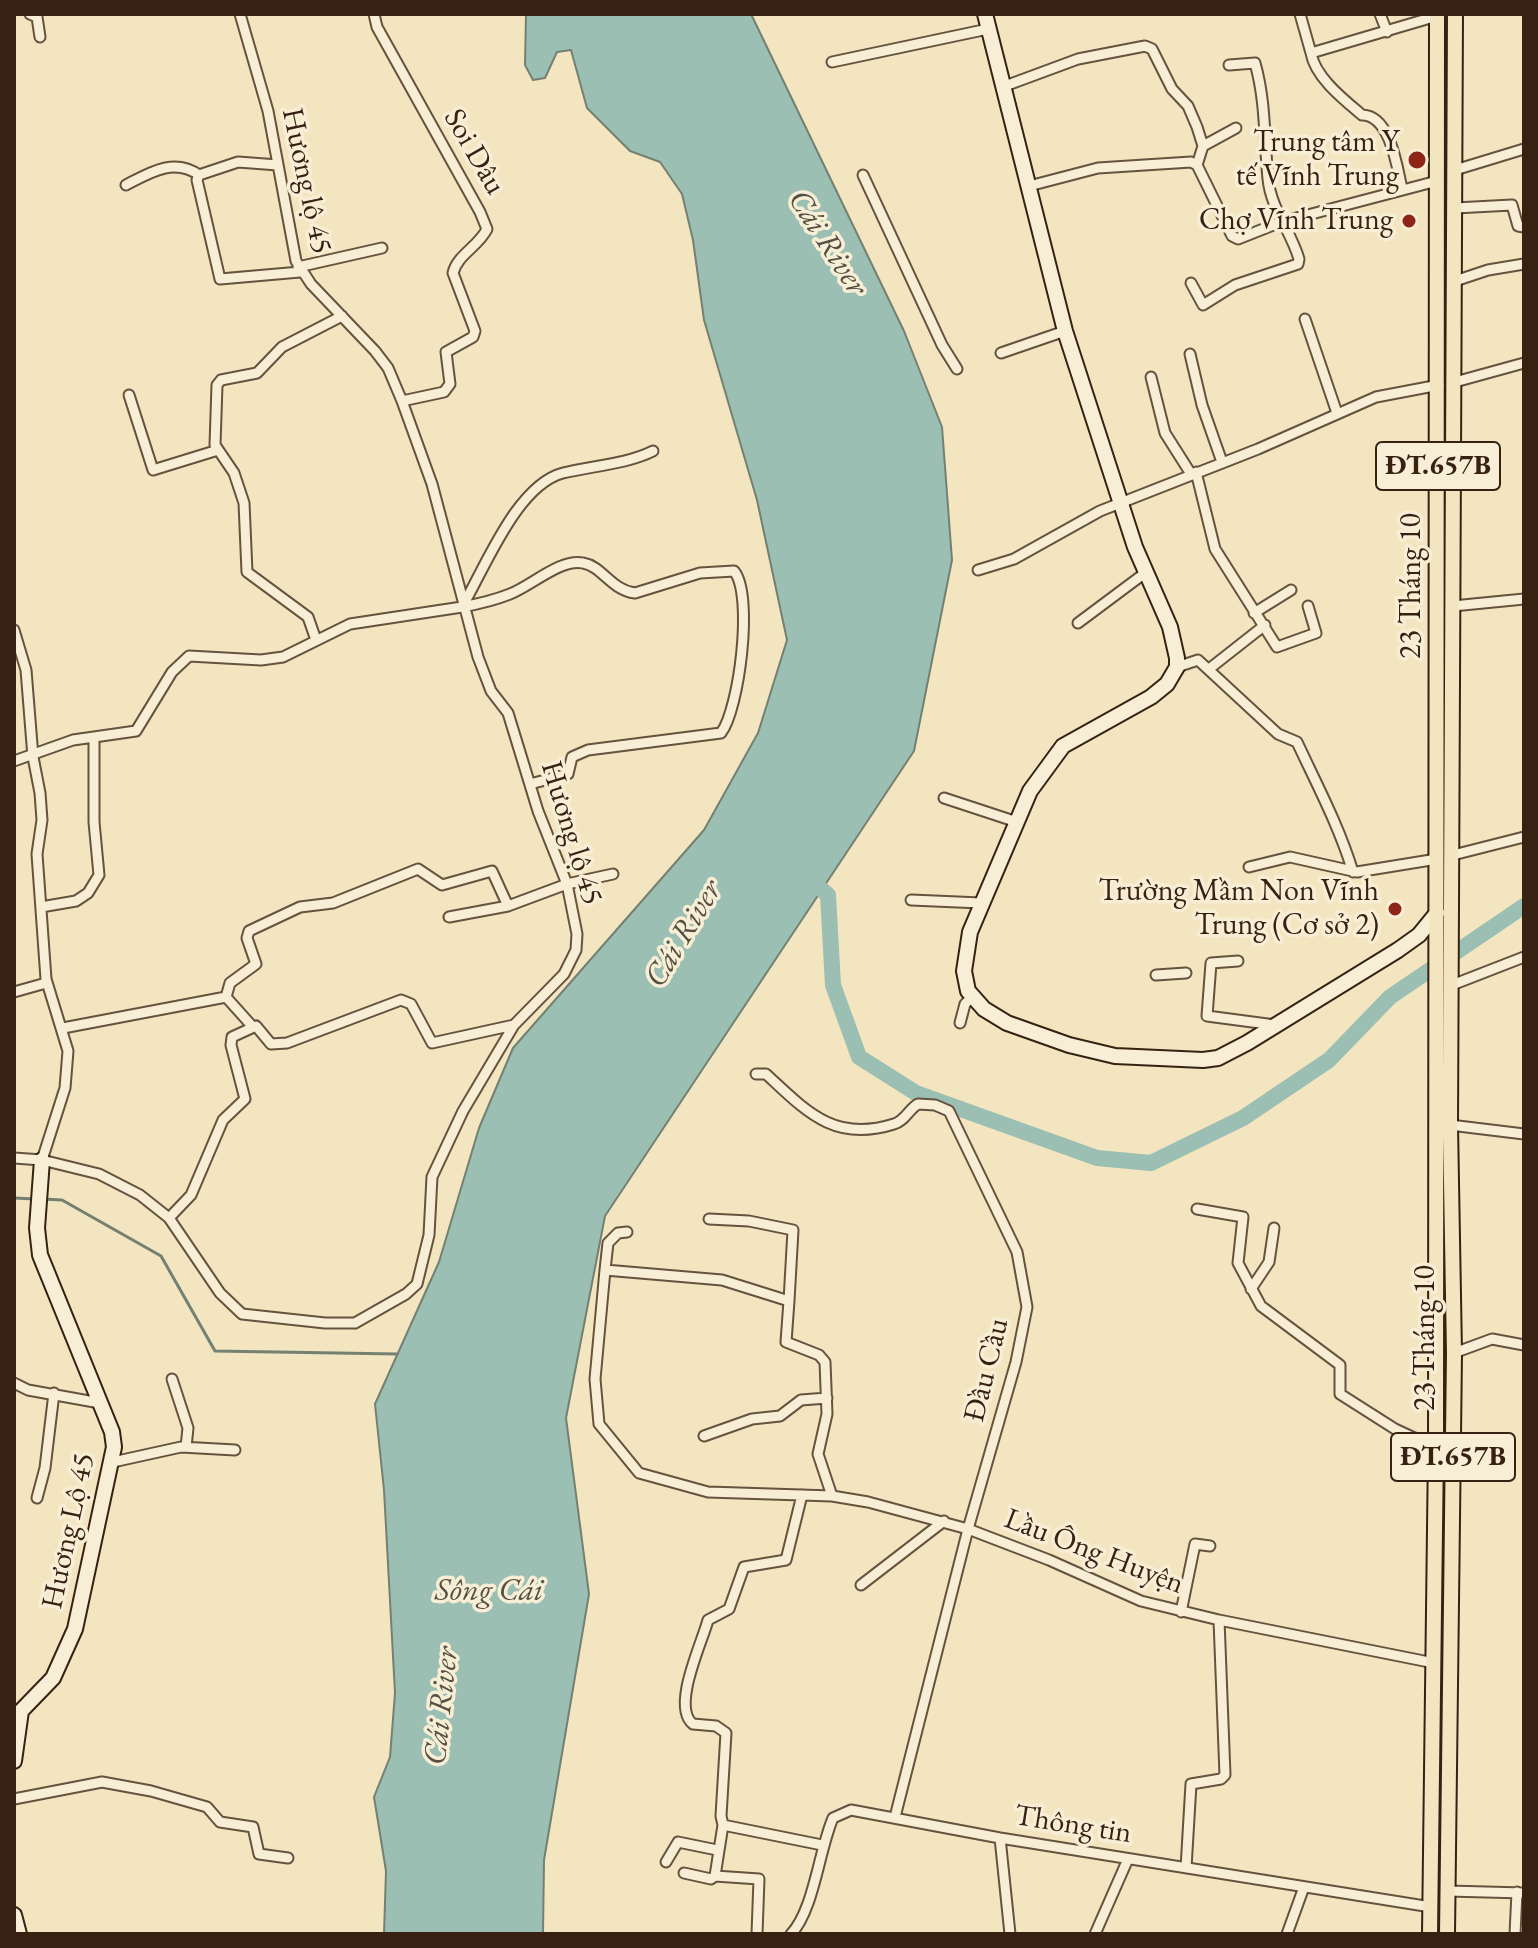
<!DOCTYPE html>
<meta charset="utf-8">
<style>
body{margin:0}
#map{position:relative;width:1538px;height:1948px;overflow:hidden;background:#f2e5bf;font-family:"EB Garamond",serif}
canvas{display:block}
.frame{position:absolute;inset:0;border:16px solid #372113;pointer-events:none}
</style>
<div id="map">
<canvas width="1538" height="1948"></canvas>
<div class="frame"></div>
</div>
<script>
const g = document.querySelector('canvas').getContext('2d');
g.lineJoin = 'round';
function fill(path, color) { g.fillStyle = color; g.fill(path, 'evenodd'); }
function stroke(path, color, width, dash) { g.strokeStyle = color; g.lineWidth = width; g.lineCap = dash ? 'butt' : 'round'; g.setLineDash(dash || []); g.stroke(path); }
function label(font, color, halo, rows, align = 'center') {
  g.font = font + ' "EB Garamond",serif'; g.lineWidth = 7; g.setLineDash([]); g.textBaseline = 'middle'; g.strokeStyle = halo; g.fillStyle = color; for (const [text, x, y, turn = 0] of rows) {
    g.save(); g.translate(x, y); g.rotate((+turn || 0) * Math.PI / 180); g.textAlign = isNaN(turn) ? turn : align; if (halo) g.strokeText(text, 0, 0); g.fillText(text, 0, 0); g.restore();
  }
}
const water = new Path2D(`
 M526,14h225l153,317 38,96 10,133 -38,191 -309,465 -39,202 23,176 -45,266 -1,74h-159l2,-63 -12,-74 16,-40 5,-64 -11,-203 -9,-86 64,-142 40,-134 34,-80 191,-218 54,-97 29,-93 -30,-140 -53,-180 -11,-80 -11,-46 -22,-32 -30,-11 -43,-43 -16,-58 -14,2 -12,26 -12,2 -8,-15z`);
const stream = new Path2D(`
 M14,1198l21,1
 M43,1199l19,1 99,56 54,95 182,3`);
const river = new Path2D(`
 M806,876l22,19 5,90 26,72 57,36 181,65 54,5 92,-45 86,-58 61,-63 134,-91`);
const street = new Path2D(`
 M30,14l7,3 3,20
 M374,14l3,13 103,185 7,17c-8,17 -30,26 -34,44l22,58 -2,6 -27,15 4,32 -6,8 -42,9
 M1300,14l11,39 126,-37
 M1380,14l7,18
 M1311,53c4,24 32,46 51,62 28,0 35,51 40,74
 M832,62l156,-33
 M1005,86l73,-27 67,-13 7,3 20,40 16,17 9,21 6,19 -6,19
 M1203,146l33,-18
 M278,165l-40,-3 -39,13 -2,5 23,99 80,-7
 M1455,170l69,-21
 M863,175l79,170 15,24
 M126,185c23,-12 48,-28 73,-10
 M1029,186l69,-18 93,-6 6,3 35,71 6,3 43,-17 156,-41
 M1455,208l57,-3 6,21 6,1
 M298,267l84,-19
 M1455,281l33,-11 36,-6
 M1191,283l12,22 32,-20 63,-21 1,-5c-8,-28 -28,-50 -31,-80 -4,-40 -2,-77 -13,-116l-26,2
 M1305,319l32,94
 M1001,353l64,-22
 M1190,354l12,51 20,57
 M1151,377l14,56 26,41
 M1455,382l69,-19
 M129,395l24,75 65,-20
 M1196,472l19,77 62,98 39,-14 -8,-27
 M978,570l36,-11 86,-48 158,-62 118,-52 63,-12
 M1453,606l71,-7
 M462,607c16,-3 33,-7 48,-13 21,-8 51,-36 73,-31 19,3 28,27 52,30l65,-20 34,-2c20,24 5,139 -13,162l-133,17 -16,7 -4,17 -38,10
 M1254,613l37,-23
 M1078,623l67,-50
 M14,630l12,40 7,87 7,36 2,27 -5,34 9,125 22,72 -3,37 -23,72
 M316,640l-8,-23 -61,-45 -3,-69 -10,-30 -19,-28 2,-60 4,-5 36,-7 25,-26 60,-31
 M1177,667l21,-7 80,74 19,8c20,43 42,84 56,130
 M1209,669l56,-44
 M14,761l59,-21 63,-9 36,-59 17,-16 72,4 22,-3 67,-33 112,-17c24,-41 55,-122 101,-134 29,-7 64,-9 90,-22
 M944,798l73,24
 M1453,855l71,-18
 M1249,867l41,-10 67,15 80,-13
 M911,900l70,3
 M41,907l35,-6 12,-8 11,-18 -5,-53v-84
 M449,917l59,-11
 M1238,961l-27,2 -4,53 68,9
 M1156,975l30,-2
 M1452,985l72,-28
 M14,992l32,-9
 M226,997l26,29
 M960,1023l5,-19 7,-7
 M63,1028l163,-31 4,-14 26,-19 -9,-26 2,-7 51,-24 33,-4 85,-34 24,16 50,-14 16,35 59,-22 46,-10
 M756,1074h10c40,37 68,69 128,50 11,-3 15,-15 24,-20l17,1 14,6 68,141 10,55 -11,55 -48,167 -73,288
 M1450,1125l74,9
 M14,1158l28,2 57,14 41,21 29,23 51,75 22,21 83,9h30l51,-29 11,-10 12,-49 3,-58 31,-66 51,-86 50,-51 12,-24 1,-16 -10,-50 -29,-73 -30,-98 -17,-22 -13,-34 -46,-173 -30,-83 -14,-33 -13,-17 -64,-67 -15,-23 -28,-150 -28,-97
 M1197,1209l46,8 -5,46 23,43 79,59v29l55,35 41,19
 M169,1218l22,-23 32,-75 22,-21 -14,-54 1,-8 24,-11 15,18 16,-1 114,-43 10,4 21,39 82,-18
 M709,1219l40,2 44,9 -4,71
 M605,1270l3,-27 10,-10 9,-1
 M1251,1289l18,-27 5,-34
 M1454,1353l38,-14 32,6
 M172,1379l16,49 -2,19
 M14,1383l14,7 72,13
 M704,1436l48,-17 28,-3 21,-16 26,-2
 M113,1462l68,-15 54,3
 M802,1495l-16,65 -42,7 -15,42 -21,11c-6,23 -37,87 -15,104l23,2 10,7 -5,83 2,9 99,20
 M832,1496l-14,-42 9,-40 -2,-52 -6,-7 -33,-13 3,-41 -67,-21 -117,-10 -10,109 4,45 40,49 69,19 124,4 36,6 100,27 81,31 92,41 78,19 215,43
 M37,1498l8,-30 9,-75
 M861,1585l83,-64
 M1181,1612l14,-68 15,2
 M14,1799l88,-17 49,9 56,16 13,15 33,5 6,27 29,4
 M1000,1838l10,96
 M666,1862l12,-20 39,8
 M1186,1868l5,-84 30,-5 4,-4 -6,-155
 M684,1873l27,6 4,-3 44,3 -2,55
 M715,1876l8,-51
 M1448,1891l76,2
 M791,1934c23,-24 28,-84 42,-116l18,-8 149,28 431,69
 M1095,1934l33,-75
 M1287,1934l17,-47
 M1515,1934l2,-42`);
const secondary = new Path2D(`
 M985,14l80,317 70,216 35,80 7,31v9l-10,17 -16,13 -88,49 -33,45 -60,141 -6,39 4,20 16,18 23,14 62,22 46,11 88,4 15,-2 29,-15 151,-93 21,-15 18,-22
 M14,1761l7,-50 32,-33 22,-49 39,-182 -2,-15 -72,-177 -3,-27 5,-68
 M14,1915l5,19`);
const primary = new Path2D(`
 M1430,1934l6,-486 1,-1434
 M1447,1934l7,-581 -4,-228 5,-1111`);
const markers = [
 [1417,160,10,"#8f2418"],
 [1409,221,8,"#8f2418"],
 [1395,909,8,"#8f2418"]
];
const shields = [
 [1438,466,124],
 [1453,1457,124]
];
const shieldNames = [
 ["ĐT.657B",1438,466],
 ["ĐT.657B",1453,1457]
];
const poiNames = [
 ["Trung tâm Y",1399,143],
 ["tế Vĩnh Trung",1399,177],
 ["Chợ Vĩnh Trung",1393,221],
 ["Trường Mầm Non Vĩnh",1379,892],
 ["Trung (Cơ sở 2)",1379,926]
];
const streetNames = [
 ["Soi Dâu",474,152,60],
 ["Hương lộ 45",306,181,78],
 ["23 Tháng 10",1412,586,-90],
 ["Hương lộ 45",571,833,73],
 ["23 Tháng 10",1426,1338,-90],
 ["Đầu Cầu",987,1370,-76],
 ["Hương Lộ 45",69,1531,-78],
 ["Lầu Ông Huyện",1094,1552,21],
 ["Thông tin",1073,1825,9]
];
const waterNames = [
 ["Cái River",827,243,57],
 ["Cái River",684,934,-59],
 ["Sông Cái",489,1591],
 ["Cái River",442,1706,-84]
];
fill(water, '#9bbfb2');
stroke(water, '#738072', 2);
stroke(stream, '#738072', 3);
stroke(river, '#9bbfb2', 16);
stroke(street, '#66523e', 13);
stroke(secondary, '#372113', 18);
stroke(primary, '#372113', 18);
stroke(street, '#f7eed5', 9);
stroke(secondary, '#f7eed5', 14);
stroke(primary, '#f2e5bf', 14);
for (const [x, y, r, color] of markers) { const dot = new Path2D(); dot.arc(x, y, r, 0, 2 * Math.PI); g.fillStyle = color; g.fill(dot); stroke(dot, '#f7eed5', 3); }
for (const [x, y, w] of shields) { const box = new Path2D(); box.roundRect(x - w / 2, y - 24, w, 48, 6); g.fillStyle = '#f7eed5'; g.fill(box); stroke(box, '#372113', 2); }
label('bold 28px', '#372113', null, shieldNames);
label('30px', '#372113', '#f7eed5', poiNames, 'right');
label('30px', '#372113', '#f7eed5', streetNames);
label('italic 32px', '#555043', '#f7eed5', waterNames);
</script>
